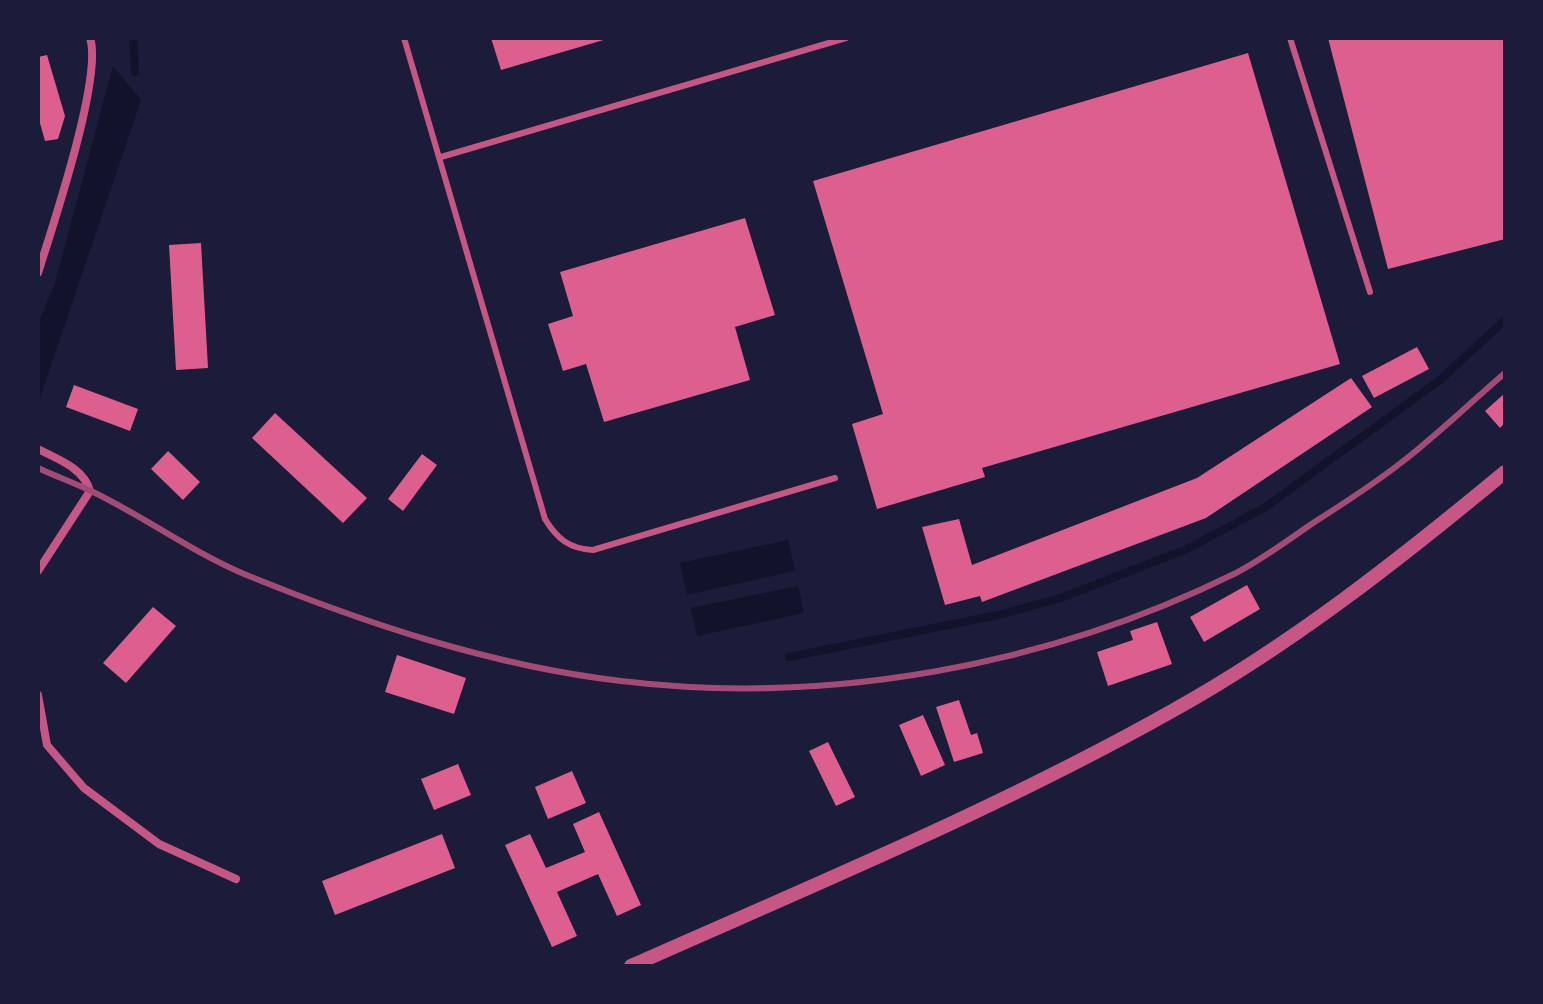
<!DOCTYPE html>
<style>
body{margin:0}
#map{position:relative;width:1543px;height:1004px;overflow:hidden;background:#1b1b3a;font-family:Lora,serif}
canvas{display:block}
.frame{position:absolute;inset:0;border:40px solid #1b1b3a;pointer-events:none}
</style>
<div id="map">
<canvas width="1543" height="1004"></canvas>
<div class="frame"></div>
</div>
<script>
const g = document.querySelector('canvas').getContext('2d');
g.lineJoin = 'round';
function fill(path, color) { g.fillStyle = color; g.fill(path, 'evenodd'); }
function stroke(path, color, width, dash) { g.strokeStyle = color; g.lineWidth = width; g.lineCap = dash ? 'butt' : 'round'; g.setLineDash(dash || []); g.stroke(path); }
const water = new Path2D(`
 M113,66l28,34 -103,304v-80l17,-41z
 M788,540l7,31 -108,24 -7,-32z
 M798,586l6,27 -107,23 -6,-28z`);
const stream = new Path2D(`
 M133,38l2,34
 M789,657l209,-42 60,-16 129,-50 77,-41 176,-128 65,-60`);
const building = new Path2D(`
 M491,38h116v1l-106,31z
 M1328,38h177v201l-117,30z
 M1248,53l92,311 -358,104 3,9 -108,32 -25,-85 31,-10 -70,-233z
 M47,55l18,61 -7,23 -13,2 -7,-25v-59z
 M745,218l30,97 -40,12 15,53 -146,42 -18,-58 -23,7 -15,-47 25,-8 -13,-44z
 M201,243l7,125 -32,2 -7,-125z
 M1417,347l12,22 -55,29 -12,-22z
 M1351,378l21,29 -166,111 -224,84 -2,-6 -35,9 -23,-78 37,-8 13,46 225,-87z
 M74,385l64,24 -8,22 -64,-24z
 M1505,393v30l-5,5 -15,-17z
 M275,413l92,85 -24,25 -91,-85z
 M168,451l32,31 -17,18 -32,-31z
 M422,454l15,11 -34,46 -15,-12z
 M1247,585l13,24 -56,33 -14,-25z
 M153,607l23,19 -50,57 -23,-20z
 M1157,622l15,42 -64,22 -11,-34 36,-12 -3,-9z
 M397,655l69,23 -12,36 -69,-22z
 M959,700l12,35 6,-2 6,20 -29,9 -18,-55z
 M923,715l22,50 -24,11 -22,-51z
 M828,742l27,55 -19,9 -27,-55z
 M458,764l13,31 -37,15 -13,-31z
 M572,771l14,32 -38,16 -13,-32z
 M599,812l42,93 -24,11 -19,-42 -41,18 20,44 -25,11 -47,-102 25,-11 16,34 39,-16 -12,-28z
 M442,834l13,34 -120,47 -13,-34z`);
const service = new Path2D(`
 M404,38l141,481c12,20 25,30 48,31l242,-72
 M1290,38l80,254
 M441,157l405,-119`);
const minor = new Path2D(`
 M38,273c14,-45 65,-196 52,-235
 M38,449c19,10 46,19 52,42l-52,80
 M38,695l9,50 37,43 75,56 77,35`);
const tertiary = new Path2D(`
 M631,966c182,-81 367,-157 541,-255 119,-66 228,-152 333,-239`);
const rail = new Path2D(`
 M38,468c17,8 34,14 51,22 53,25 101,61 155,84 120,49 248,92 377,107 208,25 427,-15 615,-108 25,-13 50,-31 74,-48 31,-20 63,-40 92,-63 36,-28 69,-60 103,-89`);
fill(water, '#12122b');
stroke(stream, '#12122b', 8);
fill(building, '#dd5f8e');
stroke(service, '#c65784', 6);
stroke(minor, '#c65784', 8);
stroke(tertiary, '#c65784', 14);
stroke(rail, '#a44b75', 6);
</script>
